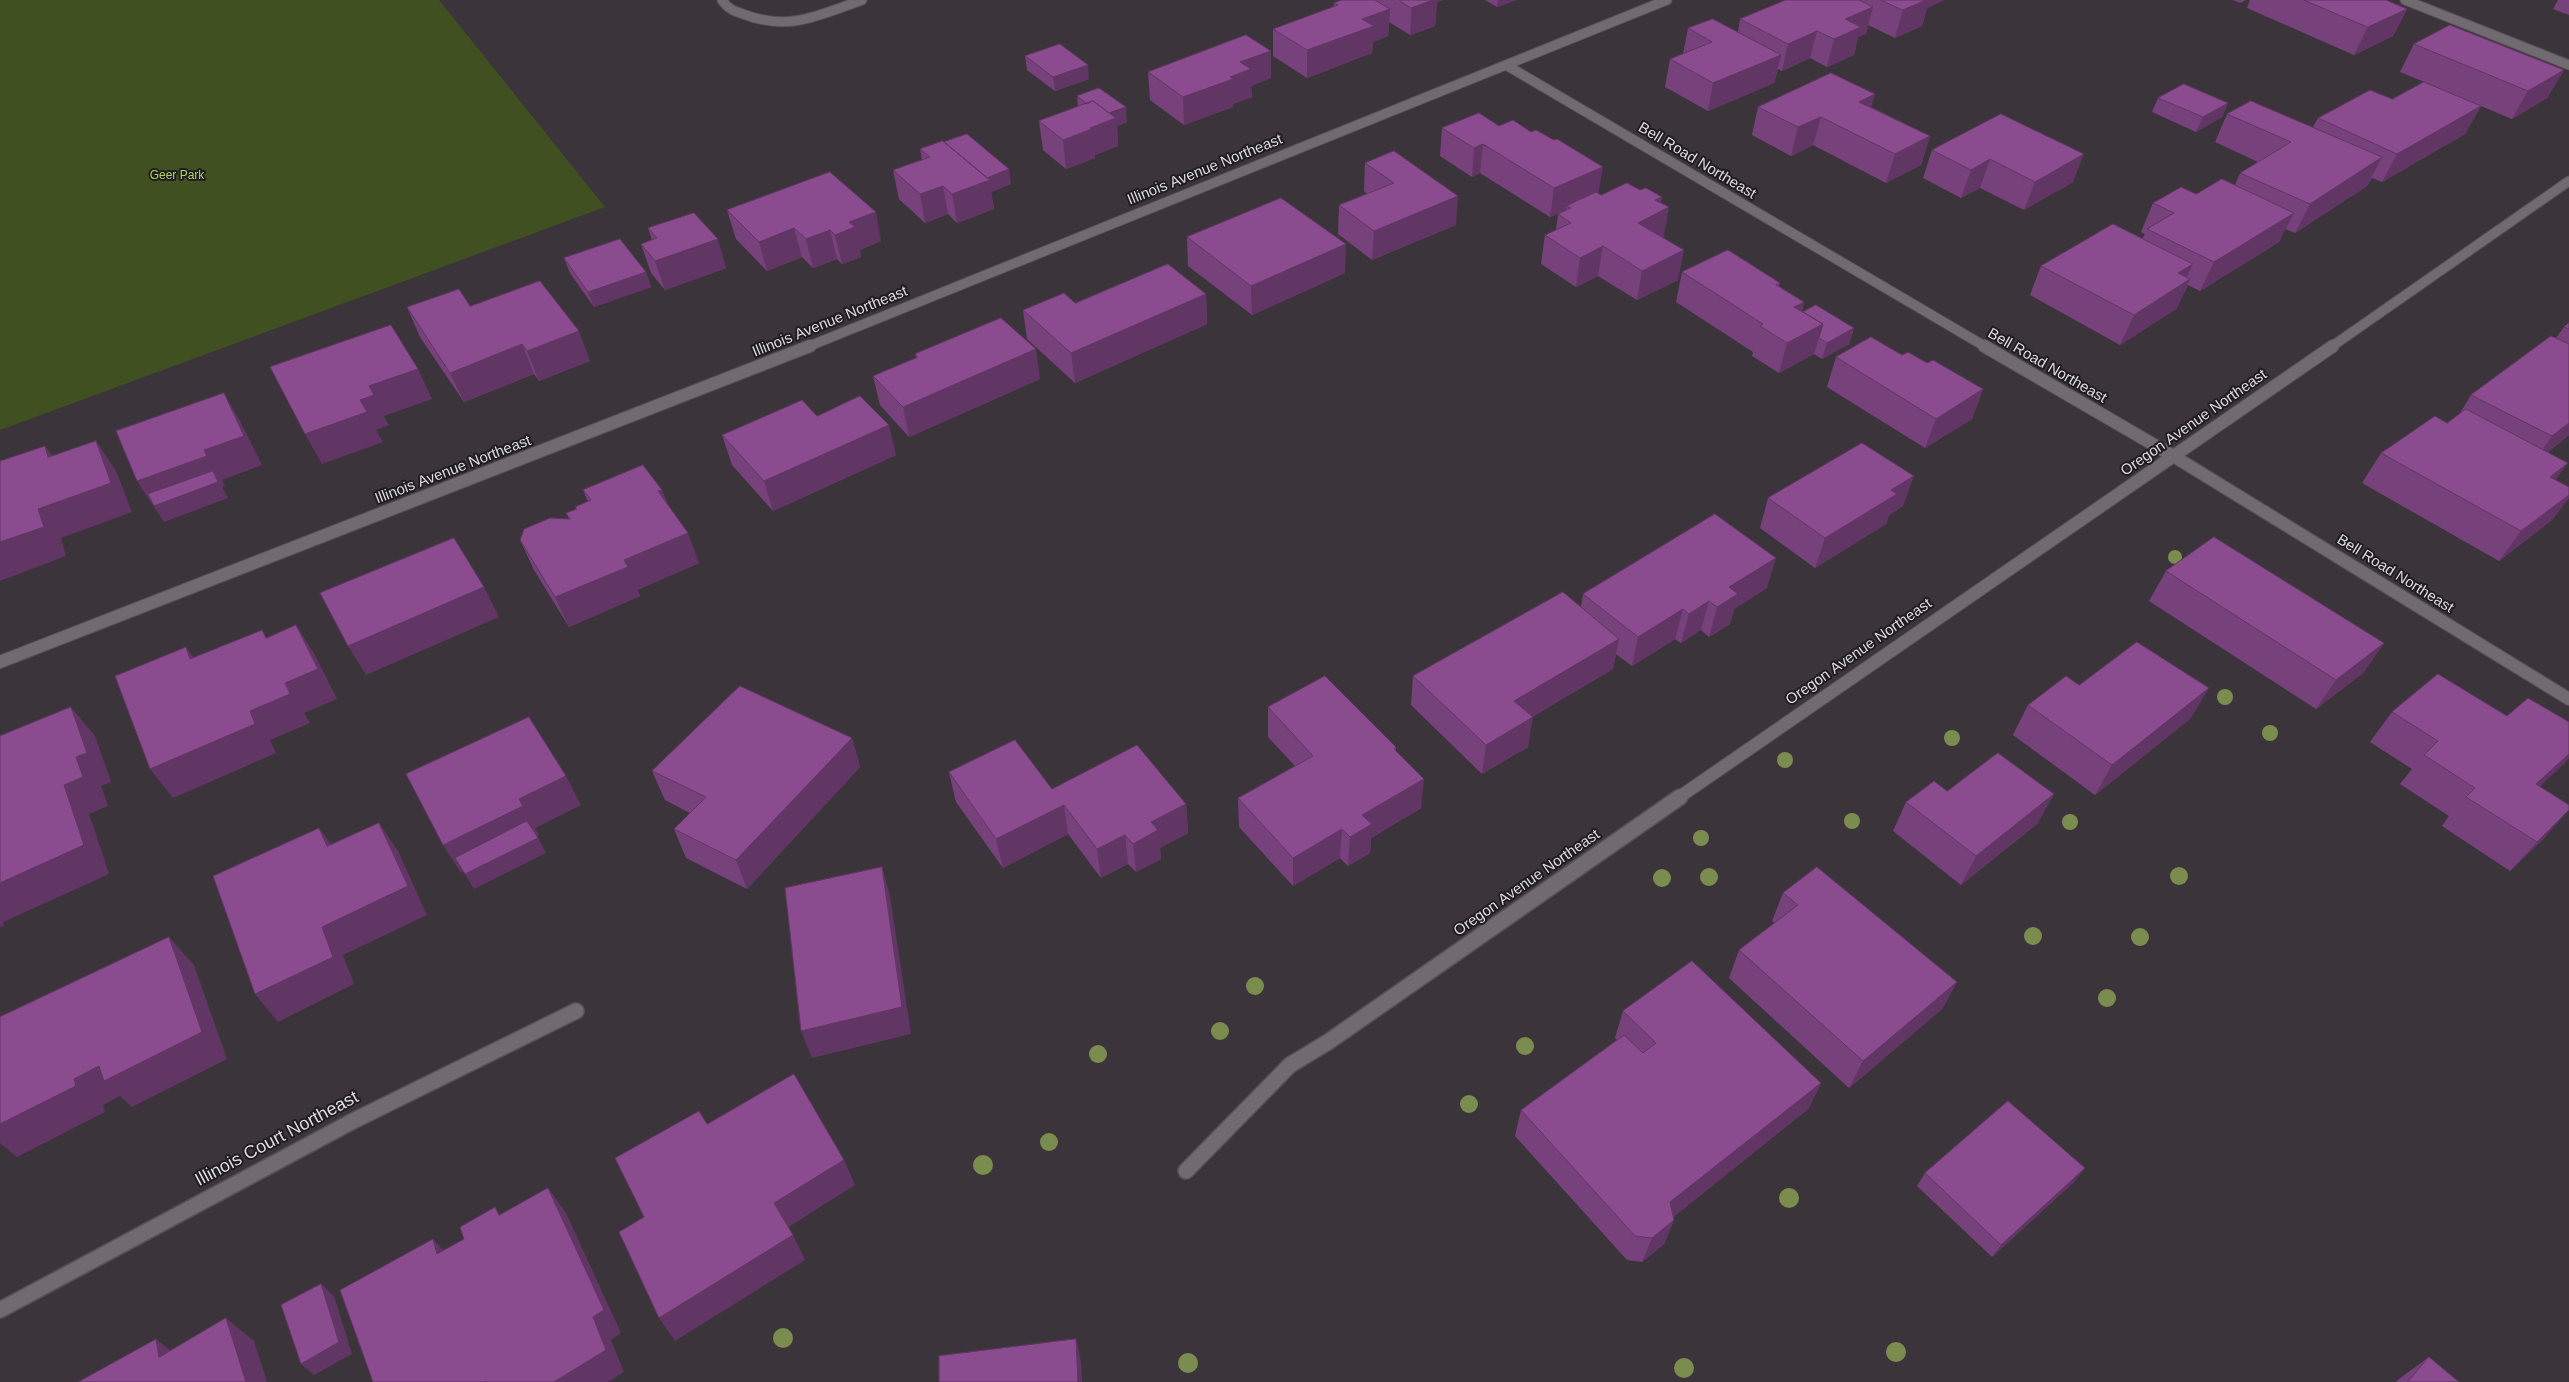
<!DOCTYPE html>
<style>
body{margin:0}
canvas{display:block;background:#3b353b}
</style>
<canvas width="2569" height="1382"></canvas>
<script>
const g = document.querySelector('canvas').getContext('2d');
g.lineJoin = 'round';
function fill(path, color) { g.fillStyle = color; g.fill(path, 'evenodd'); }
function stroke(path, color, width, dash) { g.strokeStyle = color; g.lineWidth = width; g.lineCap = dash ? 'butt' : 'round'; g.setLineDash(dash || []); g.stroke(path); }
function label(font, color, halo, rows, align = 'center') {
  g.font = font + ' Helvetica,sans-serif'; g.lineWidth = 4; g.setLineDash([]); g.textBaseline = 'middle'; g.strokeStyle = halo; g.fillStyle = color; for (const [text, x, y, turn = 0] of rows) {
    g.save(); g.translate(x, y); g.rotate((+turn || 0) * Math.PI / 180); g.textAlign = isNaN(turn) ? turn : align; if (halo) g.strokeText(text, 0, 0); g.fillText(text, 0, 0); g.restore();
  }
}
const green = new Path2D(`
 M0,0h439l166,207 -605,223z`);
const service = new Path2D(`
 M722,0c6,9 12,11 21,14 46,18 76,1 119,-14`);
const minorFar2 = new Path2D(`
 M2405,0l164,65
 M1506,65l480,282
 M807,347l860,-347
 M2331,347l238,-166`);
const minorFar1 = new Path2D(`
 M1984,346l191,111 394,242
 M0,662l810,-316
 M1678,798l655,-452`);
const minor = new Path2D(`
 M1186,1171l104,-106 38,-23 352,-245
 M0,1310l353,-189 223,-110`);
const trees = [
 [2175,557,7],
 [2225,697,8],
 [2270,733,8],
 [1952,738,8],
 [1785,760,8],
 [1852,821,8],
 [2070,822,8],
 [1701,838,8],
 [2179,876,9],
 [1709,877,9],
 [1662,878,9],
 [2033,936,9],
 [2140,937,9],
 [1255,986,9],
 [2107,998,9],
 [1220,1031,9],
 [1525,1046,9],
 [1098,1054,9],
 [1469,1104,9],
 [1049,1142,9],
 [983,1165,10],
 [1789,1198,10],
 [783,1338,10],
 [1896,1352,10],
 [1188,1363,10],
 [1684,1368,10]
];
const wall = new Path2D(`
 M1342,0h101l-6,2 -2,24 -25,9 -21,-13 -1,14 -15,6 -1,11 -65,25 -34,-22v-27l61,-22v-4z
 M1485,0h31l-19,7z
 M1786,0h158l-17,8 -5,18 -27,12 -27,-13 -2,9 -8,3 -4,18 -27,12 -17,-9 -28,13 -4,-2 -4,14 -66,28 -43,-24 5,-28 13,-5 5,-26 50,4 2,-13z
 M2233,0h13l-6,3z
 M2250,0h136l21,9 -14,27 -39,19 -107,-47z
 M2558,0h11v15l-16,-6z
 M2414,44l150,26 -17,28 -35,21 -31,-13 -16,28 -83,48 -10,-4 -5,8 -72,47 -10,-4 -6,13 -79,49 -12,-6 -12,24 -56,36 -90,-50 11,-29 101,-27 3,-5 -4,-2 12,-29 82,-18 5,-12 18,-11 -43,-20 12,-28 86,13 5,-9 121,-30 -39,-16z
 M1025,56l64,23 -34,12 -28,-21z
 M1148,72l123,6 -20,8 1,11 -19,7v3l-49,18 -34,-25z
 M1077,96l50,26 -10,4 1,20 -23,9v3l-29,11 -23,-19 -4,-29 39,-14z
 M2158,98l70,5 -6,14 -26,15 -44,-20z
 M1758,107h113l59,29 -9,29 -35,18 -73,-38 -22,11 -39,-21z
 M2001,114l72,68 -49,28 -44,-22 -19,10 -38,-20 9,-28z
 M1442,128l159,67 60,8 3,33 -2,1 16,43 -41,20 -39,-24 -22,11 -35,-23 4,-29 11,-5 2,-16 8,-4 -16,7 -70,-44 -8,4 -32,-21z
 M920,149l91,35 -20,8 3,17 -37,14 -9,-9 -23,9 -26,-24 -6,-29 29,-10z
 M1365,163l91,62 -84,35 -34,-26 1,-29 28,-11 -3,-3z
 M830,172l51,69 -21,9 1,7 -19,7 -5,-5 -24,9 -11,-11 -35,14 -31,-32 -9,-29z
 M648,228l78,40 -61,22 -14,-17 -10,-29 11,-4z
 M1187,237l158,36 -93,42 -64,-49z
 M564,258l82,14 5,15 -57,20 -24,-34z
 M1682,272l98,11 -1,3 25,16 -2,9 52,17 -5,16 -27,15 -8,-5 -35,19 -27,-17 1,-4 -77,-50z
 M1206,294l1,30 -132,59 -48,-44 -4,-29 52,-7z
 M470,306l120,55 -51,20 -5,-7 -70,28 -44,-65 -13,-30z
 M2569,323v112l-21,17 7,28 14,7v11l-17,22 -53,41 -137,-78 19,-30 66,-30 12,-8 12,-20 85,-57 8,-11z
 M915,354l125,25 -131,58 -29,-32 -7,-29 43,-18z
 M1902,355l25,8 56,26 -11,30 -47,29 -98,-61 9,-30z
 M817,416l79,39 -123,56 -41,-46 -10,-30z
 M583,490h79l5,13 32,60 -62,27 3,6 -71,31 -35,-57 -14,-30 49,-21 -3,-6 10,-4 -1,-2 13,-5z
 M1768,498l135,8 -14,9 -3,9 -71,44 -55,-40z
 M2166,571l218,72 -21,30 -47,36 -167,-108z
 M1767,588l-33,21 -4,15 -21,13 -8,-7 -20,13 -6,-4 -43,27 -16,-12 -3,15 -81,48 -4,30 -46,27 -71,-69 2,-29 168,-69 2,-13z
 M2079,685l112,33 -96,77 -82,-60 15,-30z
 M1268,707l128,40v4l25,57 -50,30 -1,15 -22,13 -8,-8 -47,28 -54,-59 -1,-29 57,-32 -27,-29z
 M2392,712l115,4 62,6v36l-29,28 6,50 -36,35 -68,-45 7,-10 -49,-32 12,-15 -42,-27z
 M852,738l8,29 -113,122 -61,-31 -12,-29 16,-16 -25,-13 -13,-29z
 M949,772l103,17 134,15 2,29 -28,15 1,11 -25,13 -8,-8 -27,14 -33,-44 -65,34 -47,-66z
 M1906,802l132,21 -77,62 -68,-54z
 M1783,893l174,89 -15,27 -93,79 -120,-110 10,-28 36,-27 -3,-2z
 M1623,1011l198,72 -13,26 -135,108 1,3 -10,24 -22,18 -15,-2 -112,-124 6,-26 96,-70 -2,-2z
 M1925,1173l150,8 -83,76 -75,-71z
 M2429,1357l30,25h-63l3,-3z`);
const shadedWall = new Path2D(`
 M1412,0h31l-6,2 -2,24 -25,9z
 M1498,0h18l-19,7z
 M1910,0h34l-17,8 -5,18 -27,12 8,-28z
 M1873,7l-7,27 -8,3 -4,18 -27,12 7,-28 11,-20z
 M1390,9l-2,27 -15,6 -1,11 -65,25v-28l55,-31z
 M2407,9l-14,27 -39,19 14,-28z
 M1817,31l-7,27 -28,13 6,-27z
 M1271,51v27l-20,8 1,11 -19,7v3l-49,18 -1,-28 47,-20 10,-15z
 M1781,55l-7,28 -66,28 5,-28z
 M1088,65l1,14 -34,12 -2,-14z
 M2564,70l-17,28 -35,21 16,-28z
 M1875,94l-8,28 -8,-20z
 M2228,103l-6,14 -26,15 7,-15z
 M2481,106l-16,28 -83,48 15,-28z
 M1126,107l1,15 -10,4 1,20 -23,9v3l-29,11 -3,-29 27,-12 14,-12z
 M1821,117l-8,28 -22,11 7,-29z
 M1930,136l-9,29 -35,18 9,-29z
 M1483,144l-3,29 -8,4 2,-29z
 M2084,154l-11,28 -49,28 11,-28z
 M2382,157l-15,29 -72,47 15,-29z
 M1990,159l-10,29 -19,10 10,-28z
 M1603,167l-5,28 -32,11v4l-16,7 4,-29z
 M1009,169l2,15 -20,8 3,17 -37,14 -5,-29 33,-16z
 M943,186l5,28 -23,9 -5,-29z
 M1458,196l-2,29 -84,35 2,-29z
 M1662,197l-3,15 10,-5 -5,29 -32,16 6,-29 17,-23z
 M876,212l5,29 -21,9 1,7 -19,7 -7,-29 14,-13z
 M2294,213l-15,29 -79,49 14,-29z
 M794,228l8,29 -35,14 -8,-29z
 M830,230l7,29 -24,9 -7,-29z
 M718,239l8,29 -61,22 -10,-29z
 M1346,244l-1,29 -93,42 -1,-29z
 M1603,246l-5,30 -22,11 4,-29z
 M1684,250l-6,30 -41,20 5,-29z
 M2193,264l-9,19 6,-4 -14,30 -56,36 14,-30 44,-42z
 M646,272l5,15 -57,20 -6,-15z
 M1206,294l1,30 -132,59 -4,-30z
 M1804,302l-6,23 -4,-18z
 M1823,324l-9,30 -35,19 8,-30z
 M1854,328l-5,16 -27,15 5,-16z
 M579,331l11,30 -51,20 -12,-30z
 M522,344l12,30 -70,28 -14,-29z
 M1036,349l4,30 -131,58 -6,-30z
 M418,369l14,30 -48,17 5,9 -13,5 7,12 -61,22 -17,-30 55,-34 9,-14z
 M1983,389l-11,30 -47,29 11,-29z
 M224,393l17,30 21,42 -40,15 3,6 -3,1 6,11 -64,24 -27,-41 67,-31z
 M2569,423v12l-38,31 21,-30z
 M889,425l7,30 -123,56 -9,-30z
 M96,441l20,30 16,41 -71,26 5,18 -66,25v-39l38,-33z
 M45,446l21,29 -18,-18z
 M2568,463l-22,30 4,-16z
 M1914,476l-11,30 -14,9 -3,9 -71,44 10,-30 66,-48z
 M662,490l11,30 -15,-29z
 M2569,495v3l-17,22 -53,41 22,-30z
 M688,533l11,30 -62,27 3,6 -71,31 -14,-30 69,-37z
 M1776,558l-9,30 -33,21 -4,15 -21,13 8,-30 12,-20z
 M484,587l15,30 -133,58 -18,-29z
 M1709,601l-8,29 -20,13 8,-29z
 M1683,609l-8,30 -43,27 6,-29z
 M296,625l19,30 22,44 -33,14 6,10 -40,17 6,13 -103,45 -23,-29 100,-58 35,-28z
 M1619,639l-6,30 -103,61 4,-29z
 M2384,643l-21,30 -47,36 20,-29z
 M186,647l21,30 -17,-18z
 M2209,688l-18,30 -96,77 17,-30z
 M71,707l24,29 16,46 -10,4 7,20 -19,8 20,60 -106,48 1,4 -4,1v-44l76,-126z
 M1533,717l-5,30 -46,27 4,-29z
 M852,738l8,29 -113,122 -11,-29z
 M2569,754v4l-5,6 -54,49 26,-29z
 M566,776l15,29 -46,23 4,7 -78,38 -18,-28 76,-46z
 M1424,779l-3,29 -50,30 -1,15 -22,13 2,-29 12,-22z
 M2054,794l-16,29 -77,62 15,-29z
 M1186,804l2,29 -28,15 1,11 -25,13 -3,-28 18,-22z
 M1064,805l4,29 -65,34 -7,-29z
 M2569,810l-23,26 -36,35 27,-29z
 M379,823l19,28 29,64 -84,40 11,29 -76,38 -23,-28z
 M319,828l21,28 -13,-10z
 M1342,829l-2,29 -47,28v-28z
 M1125,835l3,29 -27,14 -4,-29z
 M538,838l8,15 -72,36 -9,-15z
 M882,867l8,29 21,138 -99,24 -11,-27z
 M169,937l25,28 33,94 -95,48 -12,-11 -17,9 2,7 -88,45 -17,-14v-19l74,-45z
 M1957,982l-15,27 -93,79 14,-27z
 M1821,1083l-13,26 -147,118 9,-25z
 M844,1160l11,25 -68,43 -13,-25z
 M2085,1168l-10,13 -83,76 9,-12z
 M548,1188l18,25 55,120 -10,7 13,32 -16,10h-54l39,-65z
 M1674,1220l-10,24 -22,18 10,-24z
 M793,1235l12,25 -130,81 -16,-23z
 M433,1239l21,24 -17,-9z
 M321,1284l13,12 18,58 -38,21 -13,-11z
 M226,1318l28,23 13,41h-21z
 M156,1339l29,23 -26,-5z
 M1076,1339l5,23 1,20h-4z`);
const building = new Path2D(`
 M1342,0h33l15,9 -28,10 12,7 -67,24 -34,-21 65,-24 -4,-2z
 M1399,0h34l-22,8z
 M1786,0h73l14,7 -28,12 16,8 -27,12 -17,-8 -29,13 -48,-25z
 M1881,0h45l-23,10z
 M2304,0h82l21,9 -39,18z
 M1713,19l68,36 -68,28 -43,-24 42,-17 -24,-14z
 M2450,25l114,45 -36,21 -114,-47z
 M1246,35l25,16 -31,11 11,7 -21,8 3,2 -50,18 -35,-25z
 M1060,44l28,21 -35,12 -28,-21z
 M1831,73l44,21 -16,8 71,34 -35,18 -74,-37 -23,10 -40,-20z
 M2424,82l57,24 -84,48 -79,-36 52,-28 22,9z
 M2184,84l44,19 -25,14 -45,-19z
 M1099,88l27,19 -17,6 -16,-12 -6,3 -10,-8z
 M1093,101l23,17 -26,10 2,1 -29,11 -24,-19z
 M2251,101l131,56 -72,47 -70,-31 51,-31 -64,-28z
 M1479,113l20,13 14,-6 18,12 5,-2 18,10 3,-1 46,28 -49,21 -71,-44 -9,4 -32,-20z
 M2001,114l83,40 -49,28 -45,-23 -19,11 -39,-20z
 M967,134l42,35 -22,9 -43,-36z
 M943,141l47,39 -38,14 -9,-8 -23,8 -27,-24 37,-13 -10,-8z
 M1394,151l64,45 -84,35 -35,-26 55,-22 -29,-20z
 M830,172l46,40 -27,10 6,5 -20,8 -5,-5 -24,9 -12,-11 -35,14 -32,-32z
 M2222,179l72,34 -80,49 -67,-33 27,-16 -21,-10 28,-16 15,7z
 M1627,183l13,7 6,-2 16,9 -7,3 14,7 -31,16 46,27 -42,21 -39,-25 -23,12 -35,-23 26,-12 -13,-9 13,-6 -5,-2 30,-14 5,3z
 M1281,198l65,46 -95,42 -64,-49z
 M694,213l24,26 -63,22 -14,-17 16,-6 -9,-10z
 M2113,224l80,40 -15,9 12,6 -56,36 -93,-49z
 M620,239l26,33 -58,20 -24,-34z
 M1728,250l52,33 -4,2 28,17 -10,5 29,17 -36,19 -27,-17 3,-2 -81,-52z
 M1168,264l38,30 -135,59 -48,-43 41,-17 11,10z
 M540,281l39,50 -52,20 -5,-7 -72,29 -43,-66 52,-18 11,17z
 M1816,305l38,23 -27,15 -8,-5 4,-14 -20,-12z
 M1001,318l35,31 -133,58 -30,-31 45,-19 -3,-3z
 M2569,323v6l-5,-2z
 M391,325l27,44 -49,17 5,9 -14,5 7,12 -62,22 -35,-67z
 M2551,336l18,8v79l-17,13 -81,-41z
 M1871,337l31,18 6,-3 19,11 6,-3 50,29 -47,30 -100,-62z
 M224,393l20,43 -40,14 3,6 -70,25 -21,-50z
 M860,396l29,29 -125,56 -42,-46 80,-35 15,16z
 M2466,409l102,54 -18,14 19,10v8l-48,36 -140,-78 54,-37 12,7z
 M96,441l15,42 -73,26 6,18 -44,15v-81l45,-15 3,11z
 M1862,443l52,33 -23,14 6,4 -72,44 -57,-40z
 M643,465l19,25 -4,1 30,42 -64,27 4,7 -73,30 -35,-57 4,-11 26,-11 20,1 -4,-6 11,-4 -2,-2 16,-7 -8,-10z
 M213,471l5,11 -64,24 -6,-12z
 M1715,514l61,44 -47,29 9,7 -21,13 -8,-6 -20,13 -6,-5 -45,28 -55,-43z
 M2214,537l170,106 -48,37 -170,-109z
 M454,538l30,49 -136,59 -28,-53z
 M1563,592l56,47 -105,62 19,16 -47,28 -73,-69z
 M296,625l22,44 -33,14 5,11 -40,17 5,13 -105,45 -35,-93 71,-29 4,12 72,-29 4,8z
 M2137,642l72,46 -97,77 -84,-60 38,-29 13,9z
 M2438,674l69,42 21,-18 41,24v32l-33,30 33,21v5l-32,32 -71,-45 9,-9 -51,-33 14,-14 -46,-29z
 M1325,676l71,71 -2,2 30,30 -62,36 10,9 -22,13 -8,-8 -49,29 -55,-60 75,-42 -45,-49z
 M740,686l112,52 -116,122 -62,-31 32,-32 -54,-26z
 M71,707l16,46 -11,4 7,20 -19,8 20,60 -84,38v-147z
 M529,717l37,59 -47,23 4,7 -80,39 -37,-71z
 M1015,740l37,49 85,-44 49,59 -35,18 7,8 -25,14 -8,-9 -28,14 -33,-44 -68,34 -47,-67z
 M1998,753l56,41 -78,62 -70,-54 28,-21 13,10z
 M527,821l11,17 -73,36 -10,-16z
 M379,823l29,63 -86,41 11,30 -78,37 -42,-118 106,-48 8,18z
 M882,867l20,140 -101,24 -16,-143z
 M1817,867l140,115 -94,79 -124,-111 59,-45 -15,-12z
 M169,937l33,95 -98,49 -5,-15 -25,13 2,7 -76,38v-107z
 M1692,961l129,122 -151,119 4,18 -22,18 -17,-2 -114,-126 103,-75 19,18 13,-10 -33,-32z
 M794,1074l50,86 -70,43 19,32 -134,83 -40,-86 25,-15 -29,-59 84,-47 8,13z
 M2008,1101l77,67 -84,77 -76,-72z
 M548,1188l56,122 -11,7 13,33 -52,32h-68v-1l-1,1h-112l-33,-92 93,-51 4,15 27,-15 -4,-12 35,-20 4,8z
 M321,1284l18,58 -38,22 -20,-59z
 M226,1318l20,64h-168l78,-43 3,18z
 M1076,1339l2,43h-139v-26z
 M2429,1357l30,25h-51z`);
const farParknames = [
 ["Geer Park",177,176]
];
const streetNames = [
 ["Bell Road Northeast",1697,161,31],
 ["Illinois Avenue Northeast",1205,170,-22],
 ["Illinois Avenue Northeast",830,322,-22],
 ["Bell Road Northeast",2047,366,30],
 ["Oregon Avenue Northeast",2194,423,-35],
 ["Illinois Avenue Northeast",453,470,-21],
 ["Bell Road Northeast",2395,574,32],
 ["Oregon Avenue Northeast",1859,652,-35],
 ["Oregon Avenue Northeast",1527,883,-35]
];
const nearStreetnames = [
 ["Illinois Court Northeast",277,1139,-28]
];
fill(green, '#405020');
stroke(service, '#575157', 11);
stroke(minorFar2, '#575157', 11);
stroke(minorFar1, '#575157', 14);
stroke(minor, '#575157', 18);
stroke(service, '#716a71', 9);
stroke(minorFar2, '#716a71', 9);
stroke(minorFar1, '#716a71', 12);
stroke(minor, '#716a71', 15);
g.fillStyle = '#7a8c4e';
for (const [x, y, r] of trees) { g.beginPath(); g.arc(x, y, r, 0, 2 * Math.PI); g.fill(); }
fill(wall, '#77417b');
fill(shadedWall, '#613564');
fill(building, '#8a4c8f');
stroke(building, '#613564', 1);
label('12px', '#add45d', '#201d20', farParknames);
label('15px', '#dedade', '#201d20', streetNames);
label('18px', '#dedade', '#201d20', nearStreetnames);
</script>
